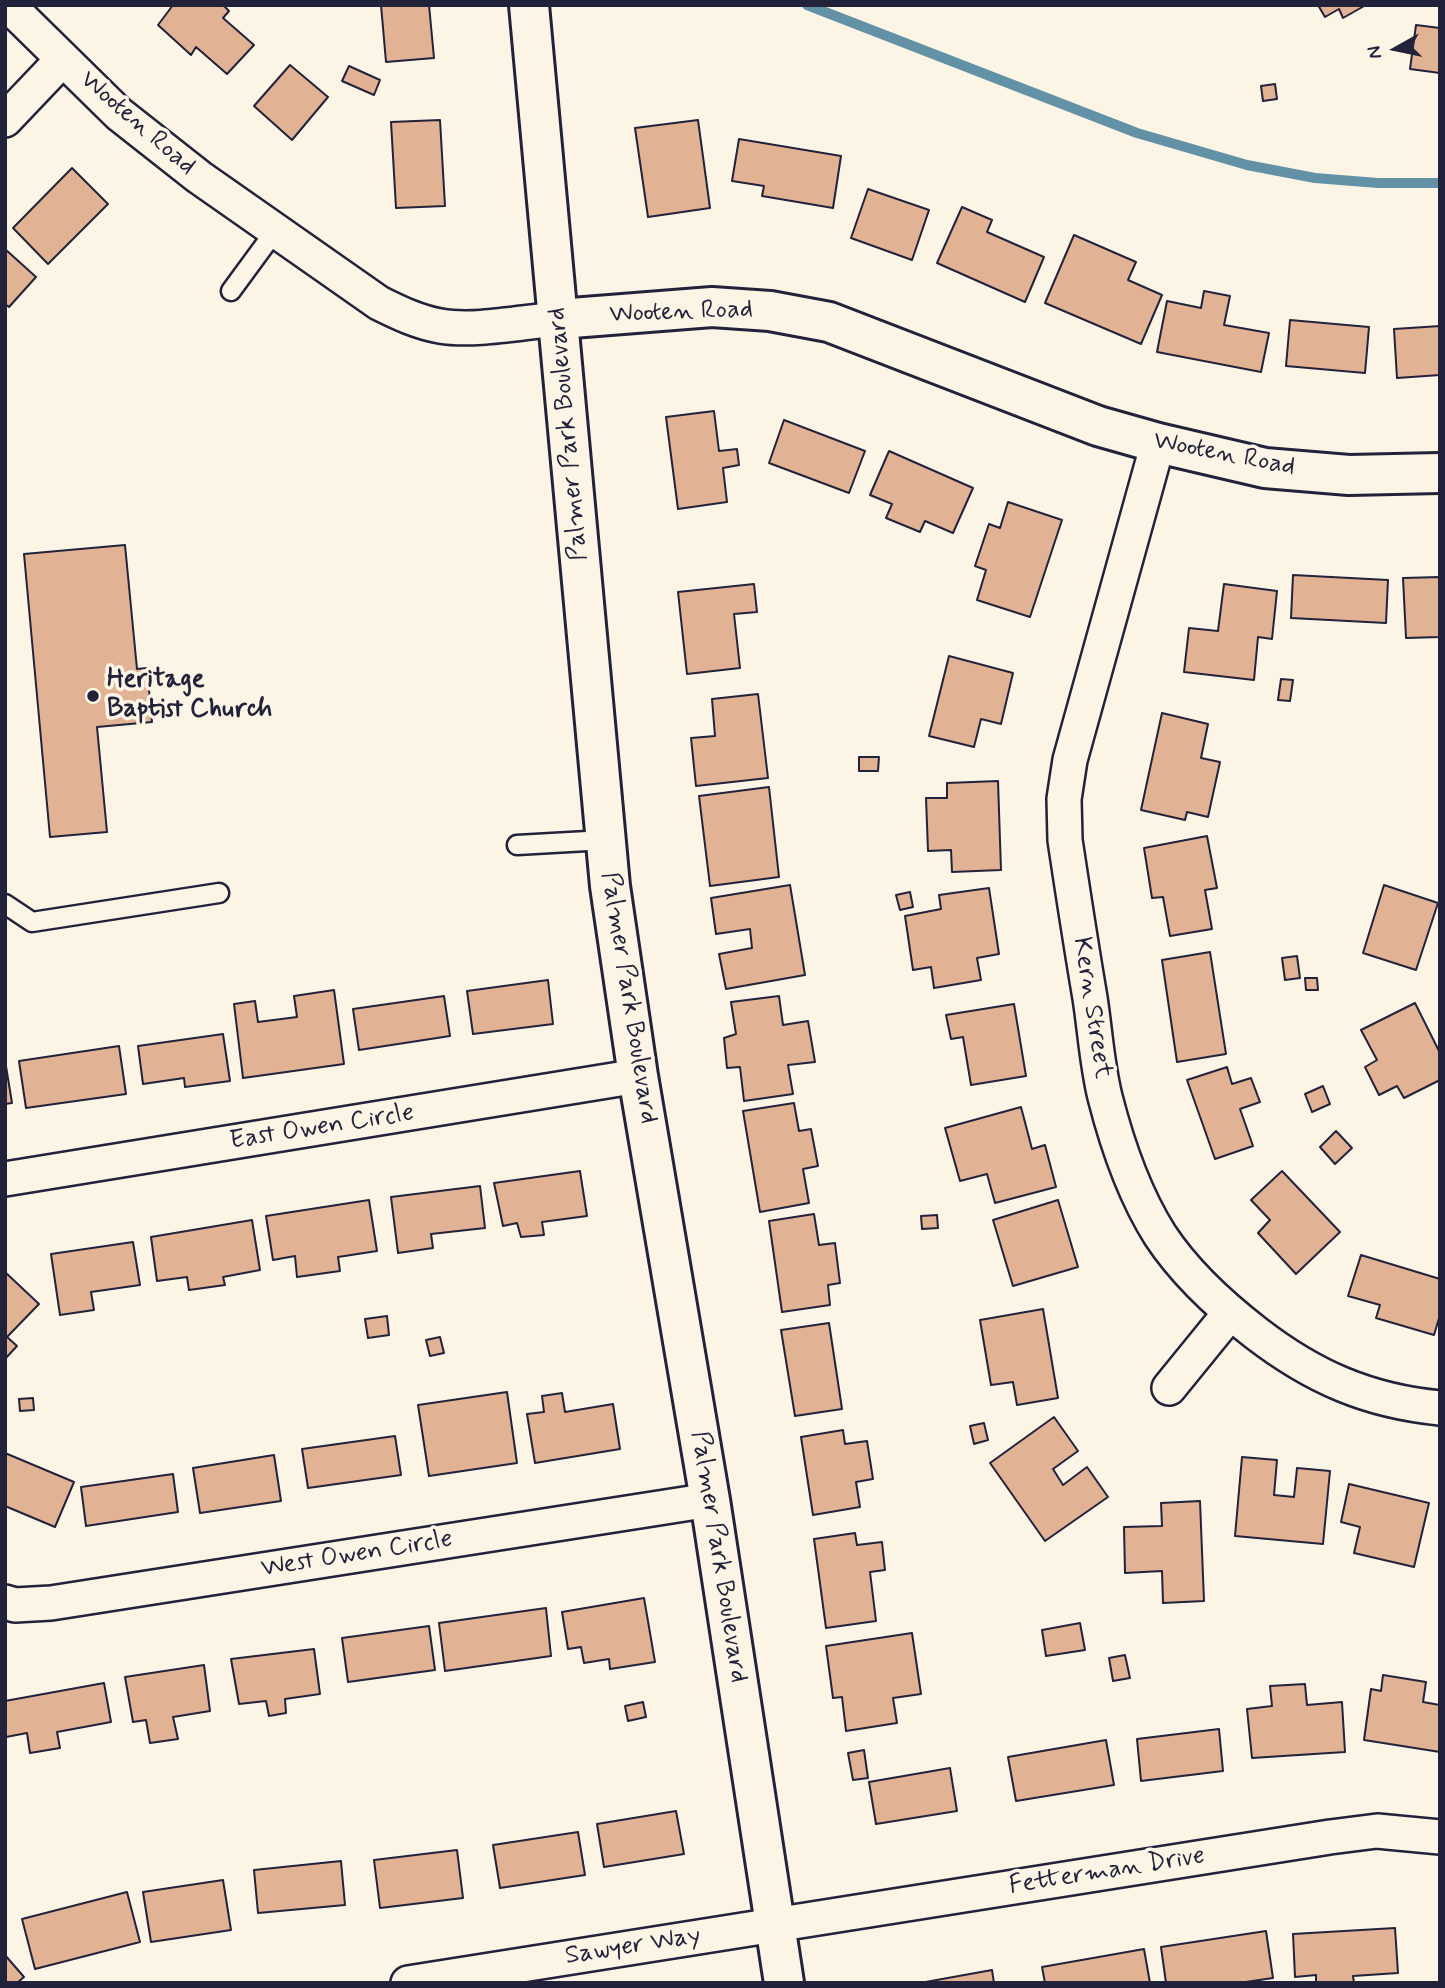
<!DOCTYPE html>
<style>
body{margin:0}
#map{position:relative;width:1445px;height:1988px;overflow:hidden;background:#fcf5e5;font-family:Mynerve,sans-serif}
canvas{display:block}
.frame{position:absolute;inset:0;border:7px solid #22223b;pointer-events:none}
.north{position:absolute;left:1361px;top:14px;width:70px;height:70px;-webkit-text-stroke:5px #fcf5e5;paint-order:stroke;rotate:261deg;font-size:19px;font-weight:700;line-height:28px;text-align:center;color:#22223b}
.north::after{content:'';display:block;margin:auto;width:24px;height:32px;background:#22223b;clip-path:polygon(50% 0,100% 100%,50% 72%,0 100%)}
</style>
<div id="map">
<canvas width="1445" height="1988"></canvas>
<div class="frame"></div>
<div class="north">N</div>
</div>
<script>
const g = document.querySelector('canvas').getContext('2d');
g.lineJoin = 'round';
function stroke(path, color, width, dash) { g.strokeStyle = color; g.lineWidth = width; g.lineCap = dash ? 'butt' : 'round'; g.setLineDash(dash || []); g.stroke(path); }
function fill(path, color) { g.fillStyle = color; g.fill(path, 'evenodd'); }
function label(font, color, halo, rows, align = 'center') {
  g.font = font + ' Mynerve,sans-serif'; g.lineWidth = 7; g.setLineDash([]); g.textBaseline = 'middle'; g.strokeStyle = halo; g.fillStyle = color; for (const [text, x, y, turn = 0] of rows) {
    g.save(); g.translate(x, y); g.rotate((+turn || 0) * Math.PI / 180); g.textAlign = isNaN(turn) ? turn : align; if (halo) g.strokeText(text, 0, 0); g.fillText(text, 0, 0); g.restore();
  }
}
const stream = new Path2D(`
 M807,5l330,128 110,32 68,13 63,5h62`);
const building = new Path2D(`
 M173,5h50l6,6 -6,7 31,27 -27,29 -31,-27 -5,8 -33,-30z
 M381,5h48l5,53 -48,4z
 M1318,5h48l-23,13 -4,-9 -14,8z
 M1416,25l24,3v45l-30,-4z
 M290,65l38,32 -36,43 -38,-34z
 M349,66l31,14 -6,15 -32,-14z
 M1275,84l2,15 -14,2 -2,-15z
 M440,120l5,86 -49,2 -5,-86z
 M698,120l12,88 -62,9 -13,-89z
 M739,139l102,17 -8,52 -71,-12 2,-10 -32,-5z
 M72,168l36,36 -60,60 -35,-36z
 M868,189l61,21 -17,50 -61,-22z
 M962,207l30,13 -5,12 57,25 -19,45 -88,-39z
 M1074,235l62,27 -8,18 34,15 -21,49 -96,-41z
 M5,249l31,28 -27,30 -4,-3z
 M1204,291l26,5 -6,29 45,8 -8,39 -104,-20 10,-51 34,7z
 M1290,320l79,7 -4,46 -79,-7z
 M1440,326v49l-43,3 -3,-49z
 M714,411l5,40 18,-2 2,16 -16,3 4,34 -49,7 -12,-92z
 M784,420l81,31 -16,42 -80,-30z
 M889,451l84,37 -20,45 -28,-12 -5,11 -34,-14 6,-14 -22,-9z
 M1008,502l54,18 -32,97 -53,-17 9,-30 -11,-4 14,-42 11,4z
 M125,545l12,124 10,-1 5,54 -55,5 10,105 -57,5 -26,-283z
 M1293,575l95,5 -2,43 -95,-5z
 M1440,577v60l-34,1 -3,-60z
 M754,584l3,28 -23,2 6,54 -53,6 -9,-82z
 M1224,584l53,7 -5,48 -14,-2 -4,43 -70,-8 5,-44 29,3z
 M949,656l64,17 -12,51 -20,-5 -7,28 -45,-11z
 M1281,679l12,1 -3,21 -12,-1z
 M758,694l10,84 -72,8 -5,-48 24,-2 -3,-37z
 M1162,713l46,11 -7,34 19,4 -12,55 -21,-5 -2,8 -44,-10z
 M859,757h20l-1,14h-19z
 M998,781l3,89 -49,2 -1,-22 -23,1 -2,-53h21v-15z
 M769,787l10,90 -69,9 -11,-90z
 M1207,836l10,52 -12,2 7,39 -42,7 -7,-39 -11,1 -8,-50z
 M790,885l15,90 -79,14 -7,-35 33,-6 -2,-19 -34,5 -5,-36z
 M1384,885l54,18 -22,67 -53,-17z
 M989,888l10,66 -22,4 4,22 -47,8 -3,-21 -18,3 -8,-54 36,-7 -2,-14z
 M910,892l3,15 -13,3 -4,-15z
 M1210,952l16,102 -49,8 -15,-102z
 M1297,956l3,22 -15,2 -3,-22z
 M1305,978h12l1,12h-12z
 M548,980l5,44 -80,10 -6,-43z
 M334,990l10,74 -101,14 -9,-74 21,-3 3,21 39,-5 -3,-21z
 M444,996l6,40 -91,14 -6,-41z
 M779,996l4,29 25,-4 7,41 -27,3 5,29 -49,7 -4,-34 -13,1 -3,-30 12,-4 -5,-32z
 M1415,1003l25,50v27l-36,18 -7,-12 -18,9 -14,-28 12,-7 -16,-30z
 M1014,1004l12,72 -55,9 -8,-48 -12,2 -5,-24z
 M223,1034l7,47 -45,6 -1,-9 -41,6 -5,-38z
 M119,1046l7,48 -100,14 -7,-47z
 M5,1060l7,43 -7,1z
 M1227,1067l5,17 19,-6 9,24 -20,7 13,37 -38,13 -28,-79z
 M1323,1086l7,18 -18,8 -7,-18z
 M794,1103l5,28 12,-2 7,37 -15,3 6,34 -49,9 -17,-101z
 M1021,1107l11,42 13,-4 11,42 -61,16 -8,-29 -27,7 -15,-53z
 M1336,1131l16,17 -17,16 -15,-17z
 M580,1171l7,45 -45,6 2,13 -23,2 -4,-14 -14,3 -9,-43z
 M1282,1171l58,61 -44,42 -38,-41 12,-13 -19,-20z
 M480,1186l5,42 -54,6 2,14 -35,5 -7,-56z
 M369,1200l8,51 -39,6 2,14 -43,6 -2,-21 -22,4 -7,-44z
 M1058,1200l20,67 -65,19 -20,-66z
 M814,1214l5,31 16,-2 5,40 -12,2 2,20 -48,7 -13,-91z
 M937,1215l1,13 -16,1 -1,-13z
 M252,1220l8,50 -37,7 2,8 -36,5 -2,-13 -30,4 -6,-44z
 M133,1242l7,43 -49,7 3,18 -34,5 -9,-61z
 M1361,1255l79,24v36l-6,20 -58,-17 4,-13 -32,-9z
 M5,1272l34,32 -32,33 10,9 -12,13z
 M1043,1309l15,89 -41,7 -4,-23 -22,3 -11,-65z
 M387,1316l2,19 -21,3 -3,-19z
 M829,1323l13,86 -47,7 -14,-86z
 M440,1337l4,16 -14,3 -4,-16z
 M507,1392l10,71 -88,13 -11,-71z
 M562,1393l3,19 48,-8 7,45 -85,14 -8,-49 17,-2 -2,-16z
 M33,1398l1,12 -14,1 -1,-12z
 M1054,1417l24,34 -25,18 10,16 24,-18 21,30 -63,44 -55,-78z
 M984,1423l4,17 -14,4 -4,-18z
 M843,1430l2,14 22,-3 6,38 -17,3 4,25 -47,8 -12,-78z
 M395,1436l6,39 -93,13 -6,-39z
 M5,1453l69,29 -19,45 -50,-21z
 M274,1455l7,46 -81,12 -7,-45z
 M1242,1457l35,3 -3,35 20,2 3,-29 33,3 -7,73 -88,-8z
 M173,1474l5,38 -92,14 -5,-39z
 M1349,1484l80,19 -15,64 -60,-14 6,-26 -19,-5z
 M1200,1501l4,100 -41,2 -1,-32 -37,2 -1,-46 38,-1 -1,-23z
 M855,1533l2,12 25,-3 3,28 -15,2 6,49 -50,7 -12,-89z
 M644,1598l11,64 -45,7 -1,-10 -25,4 -3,-16 -13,2 -6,-37z
 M546,1608l5,48 -106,15 -6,-48z
 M1080,1623l5,27 -39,6 -4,-26z
 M429,1626l6,44 -87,12 -6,-44z
 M912,1633l9,61 -28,4 4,25 -51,8 -4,-34 -9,1 -7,-52z
 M314,1649l6,45 -35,5 1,14 -17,3 -3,-15 -27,3 -8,-45z
 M1125,1655l5,23 -17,3 -4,-23z
 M204,1665l6,46 -37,6 5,22 -28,4 -4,-23 -13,2 -8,-45z
 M1383,1675l43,7 -3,20 17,3v47l-76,-12 7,-51 10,2z
 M104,1683l7,39 -54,10 3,16 -30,5 -3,-20 -21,4 -1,-36z
 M1305,1684l2,21 35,-3 3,50 -93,6 -5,-49 25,-3 -2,-20z
 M643,1702l3,15 -18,4 -3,-15z
 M1219,1729l4,42 -82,10 -4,-42z
 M1106,1740l8,45 -98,16 -8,-44z
 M864,1750l4,28 -15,2 -5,-27z
 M950,1768l7,43 -81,13 -7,-42z
 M676,1811l8,43 -80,13 -7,-43z
 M578,1832l7,43 -85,13 -7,-43z
 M457,1850l6,48 -83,10 -6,-48z
 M341,1861l4,44 -87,8 -4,-43z
 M223,1880l8,50 -80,12 -8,-50z
 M127,1892l13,50 -105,27 -13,-50z
 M1395,1928l3,45 -45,3 1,7h-38v-8l-21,2 -2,-43z
 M1266,1931l7,47 -34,5h-73l-5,-36z
 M1144,1949l6,34h-105l-3,-16z
 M5,1955l19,22 -7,6h-12z
 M992,1970l2,13h-74z`);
const service = new Path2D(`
 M231,291l44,-60
 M517,845l88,-5
 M5,904l27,18 187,-29`);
const minor = new Path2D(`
 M8,5l111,109 80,63 180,126c20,10 39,19 61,23 35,6 82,-4 119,-7
 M5,120l58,-61
 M1158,443l-88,317 -6,39 1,41c8,53 16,105 25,158 5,32 7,67 15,99 12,47 29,97 55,138 25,38 61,71 96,98 57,44 112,68 184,75
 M5,1179l633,-103
 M1169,1388l61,-75
 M5,1602l10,3 36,-2 659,-103
 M408,1983l922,-146 47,-6 63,6`);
const tertiary = new Path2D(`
 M559,319l153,-12 58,4 59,11 269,104 60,17 107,25 84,7 91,-2`);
const secondary = new Path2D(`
 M529,5l81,881 28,190 72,424 74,483`);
const markers = [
 [93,696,7,"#22223b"]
];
const streetNames = [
 ["Wooten Road",137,124,41],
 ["Wooten Road",681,313,-2],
 ["Palmer Park Boulevard",569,434,-95],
 ["Wooten Road",1224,455,11],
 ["Palmer Park Boulevard",628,998,81],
 ["Kern Street",1091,1008,81],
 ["East Owen Circle",322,1128,-9],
 ["West Owen Circle",357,1555,-9],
 ["Palmer Park Boulevard",718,1557,81],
 ["Fetterman Drive",1107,1872,-9],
 ["Sawyer Way",633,1947,-9]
];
const poiNames = [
 ["Heritage",107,681],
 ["Baptist Church",107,711]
];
stroke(stream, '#6391a6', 10);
fill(building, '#e2b294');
stroke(building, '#22223b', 2);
stroke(service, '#22223b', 23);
stroke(minor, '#22223b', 38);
stroke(tertiary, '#22223b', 44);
stroke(secondary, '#22223b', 44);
stroke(service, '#fcf5e5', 18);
stroke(minor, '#fcf5e5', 33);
stroke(tertiary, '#fcf5e5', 38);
stroke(secondary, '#fcf5e5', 38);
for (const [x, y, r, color] of markers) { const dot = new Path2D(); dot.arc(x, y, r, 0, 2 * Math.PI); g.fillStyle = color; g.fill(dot); stroke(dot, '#fcf5e5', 2.5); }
label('26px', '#22223b', '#fcf5e5', streetNames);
label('bold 26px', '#22223b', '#fcf5e5', poiNames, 'left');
</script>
